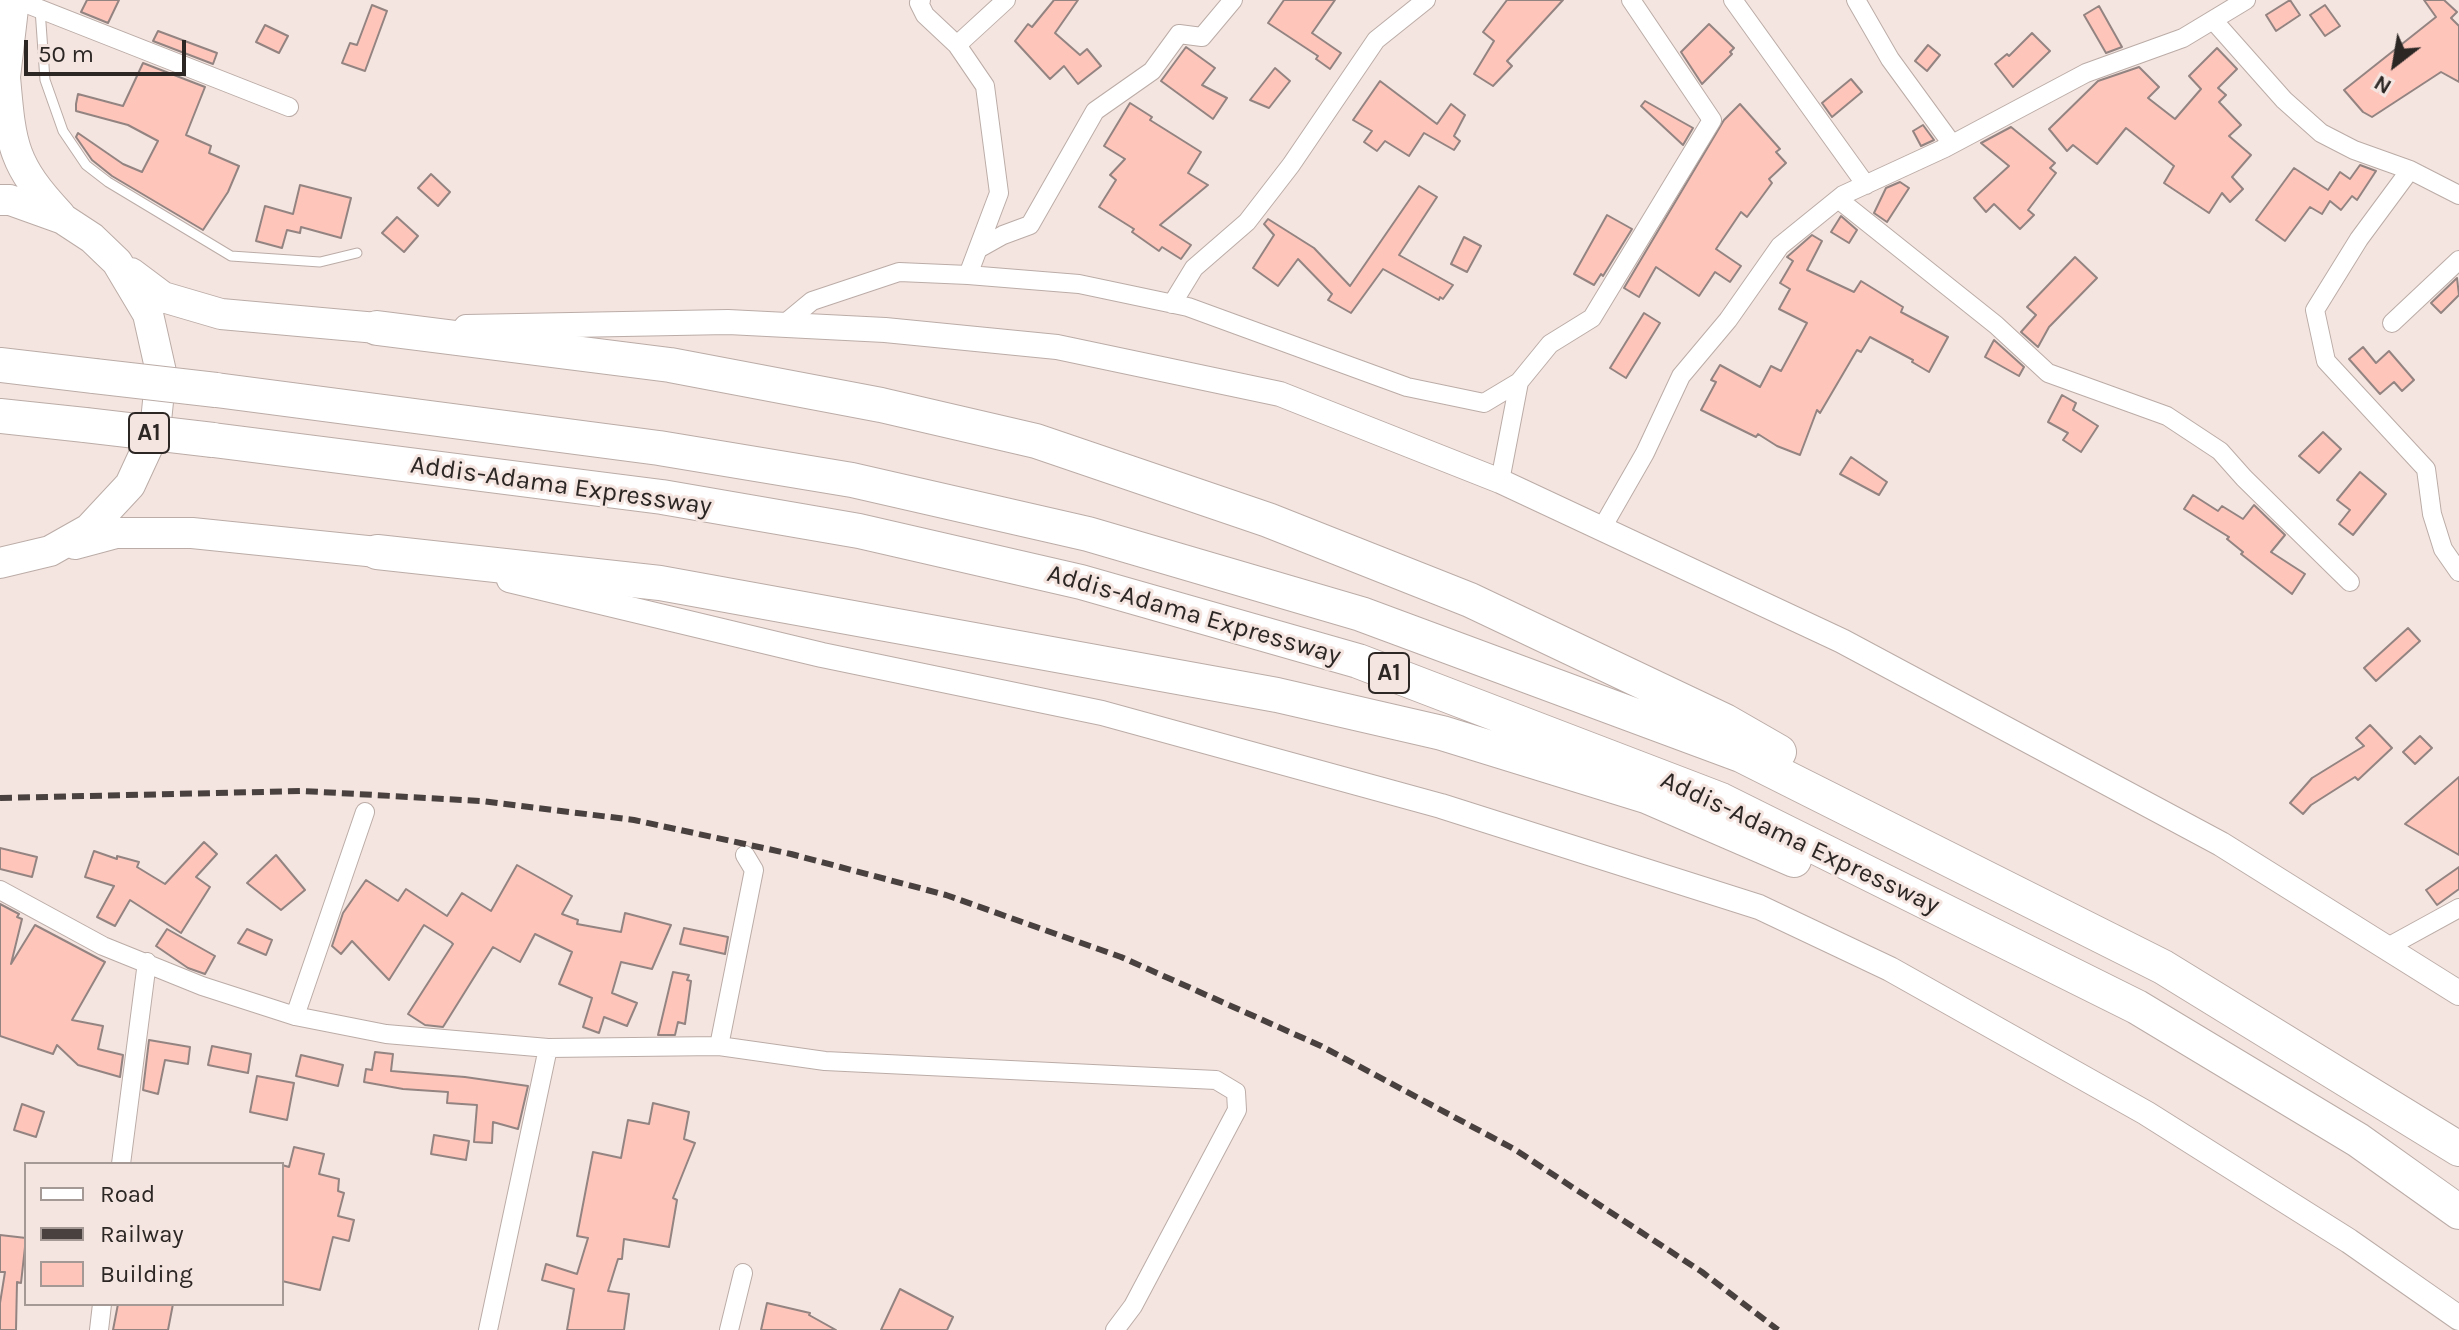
<!DOCTYPE html>
<style>
body{margin:0}
#map{position:relative;width:2459px;height:1330px;overflow:hidden;background:#f5e5e0;font-family:Karla,sans-serif}
canvas{display:block}
.legend{position:absolute;left:24px;top:1162px;width:260px;height:144px;box-sizing:border-box;background:#f5e5e0;border:2px solid #a59995;margin:0;padding:10px 14px;list-style:none;font-size:24px;color:#2c2725}
.legend li{display:flex;align-items:center;gap:16px;height:40px}
.legend b{width:40px;border:2px solid #a59995}
.north{position:absolute;left:2355px;top:24px;width:80px;height:80px;-webkit-text-stroke:6px #f5e5e0;paint-order:stroke;rotate:211deg;font-size:22px;font-weight:700;line-height:32px;text-align:center;color:#2c2725}
.north::after{content:'';display:block;margin:auto;width:28px;height:36px;background:#2c2725;clip-path:polygon(50% 0,100% 100%,50% 72%,0 100%)}
.scale{position:absolute;left:24px;top:40px;width:162px;height:36px;box-sizing:border-box;border:4px solid #2c2725;border-top:0;padding-left:10px;font-size:24px;line-height:28px;white-space:nowrap;color:#2c2725;-webkit-text-stroke:6px #f5e5e0;paint-order:stroke}
</style>
<div id="map">
<canvas width="2459" height="1330"></canvas>
<ul class="legend">
<li><b style="height:10px;background:#fff"></b>Road</li>
<li><b style="height:10px;background:#48413f"></b>Railway</li>
<li><b style="height:22px;background:#fec5bb"></b>Building</li>
</ul>
<div class="north">N</div>
<div class="scale">50 m</div>
</div>
<script>
const g = document.querySelector('canvas').getContext('2d');
g.lineJoin = 'round';
function fill(path, color) { g.fillStyle = color; g.fill(path, 'evenodd'); }
function stroke(path, color, width, dash) { g.strokeStyle = color; g.lineWidth = width; g.lineCap = dash ? 'butt' : 'round'; g.setLineDash(dash || []); g.stroke(path); }
function label(font, color, halo, rows, align = 'center') {
  g.font = font + ' Karla,sans-serif'; g.lineWidth = 6; g.setLineDash([]); g.textBaseline = 'middle'; g.strokeStyle = halo; g.fillStyle = color; for (const [text, x, y, turn = 0] of rows) {
    g.save(); g.translate(x, y); g.rotate((+turn || 0) * Math.PI / 180); g.textAlign = isNaN(turn) ? turn : align; if (halo) g.strokeText(text, 0, 0); g.fillText(text, 0, 0); g.restore();
  }
}
const building = new Path2D(`
 M87,0h32l-11,23 -27,-11z
 M1054,0h24l-23,33 25,22 7,-6 14,17 -23,18 -14,-18 -14,13 -35,-38 13,-17 4,3z
 M1284,0h51l-23,33 29,20 -11,16 -14,-10 2,-3 -50,-33z
 M1507,0h56l-56,61 5,5 -19,20 -19,-12 20,-33 -11,-9z
 M2290,0l10,15 -24,16 -10,-16z
 M2424,0h20l13,12 -6,6 8,8v56l-18,-10 -69,45 -9,-5 -19,-22 92,-73z
 M372,5l15,6 -22,60 -23,-8 8,-20 7,2z
 M2325,5l15,21 -15,10 -15,-21z
 M2099,6l23,41 -16,6 -22,-38z
 M1709,24l25,24 -4,4 2,2 -30,30 -21,-32z
 M265,25l23,11 -9,17 -23,-11z
 M158,31l59,22 -4,11 -60,-23z
 M2032,33l18,18 -37,36 -18,-23 12,-10 2,2z
 M1928,45l12,10 -13,16 -12,-10z
 M1186,47l29,21 -13,17 25,13 -14,21 -52,-38z
 M2217,48l20,21 -19,19 8,7 -7,7 22,23 -12,11 22,19 -19,22 11,12 -13,13 -8,-9 -13,20 -45,-30 10,-17 -48,-38 -29,36 -24,-19 -6,6 -18,-22 49,-48 41,-14 20,20 -11,11 27,21 26,-30 -12,-13z
 M143,63l62,24 -19,48 25,11 -2,7 30,13 -11,26 -25,38 -91,-54 -20,-16 -16,-23 2,-4 45,31 19,8 16,-31 -30,-16 -52,-14v-7l2,-10 45,12z
 M1275,68l15,13 -21,27 -19,-8z
 M1851,79l11,13 -30,25 -10,-14z
 M1380,81l57,43 14,-20 14,11 -11,21 6,5 -6,9 -30,-17 -15,23 -24,-15 -8,10 -13,-9 8,-11 -19,-11z
 M1645,101l48,27 -10,17 -42,-39z
 M1130,103l22,14 -2,3 51,32 -13,21 20,12 -48,40 31,20 -10,14 -19,-12 -3,4 -27,-19 2,-3 -35,-22 17,-27 -6,-5 15,-16 -21,-13z
 M1740,104l40,45 -4,3 10,11 -17,16 3,4 -25,34 -6,-5 -25,37 25,17 -11,16 -15,-10 -16,24 -43,-29 -17,30 -15,-9 100,-168z
 M1923,125l11,15 -13,6 -8,-15z
 M2011,127l44,36 -5,5 6,5 -28,37 6,5 -14,14 -26,-25 -8,8 -12,-14 35,-32 -28,-23z
 M2360,165l16,6 -19,29 -5,-4 -11,14 -11,-9 -8,13 -12,-7 -25,34 -29,-21 38,-52 34,22 12,-18 10,7z
 M431,174l19,18 -12,14 -20,-18z
 M1900,182l9,6 -22,34 -13,-9 12,-25z
 M300,185l51,13 -10,40 -40,-11 -1,6 -13,-3 -5,18 -26,-7 9,-35 28,8z
 M1419,186l18,11 -38,58 54,30 -10,14 -3,-2 -1,3 -56,-31 -32,44 -23,-13 4,-6 -34,-35 -20,27 -25,-18 21,-33 -10,-11 4,-5 46,29 36,38z
 M1607,215l25,14 -29,47 -2,-2 -7,11 -20,-11z
 M1841,216l16,14 -8,13 -18,-11z
 M397,217l21,19 -14,16 -22,-19z
 M1812,235l10,6 -15,29 47,22 7,-11 42,26 -2,5 47,25 -19,35 -17,-10 1,-2 -43,-23 -9,15 -4,-2 -37,63 -3,-3 -17,45 -23,-9 -19,-12 -2,3 -55,-27 15,-28 -5,-2 9,-15 40,22 11,-21 10,5 26,-48 -28,-14 11,-20 -10,-6 13,-22 -6,-4z
 M1464,237l17,9 -14,26 -16,-8z
 M2075,257l22,21 -48,49 -11,20 -17,-15 15,-17 -9,-8z
 M2457,278l2,17 -18,18 -10,-10z
 M1644,313l16,10 -34,55 -16,-10z
 M1994,340l30,27 -5,9 -34,-19z
 M2363,347l13,16 13,-12 25,29 -12,11 -8,-9 -14,12 -31,-35z
 M2062,395l14,8 -3,7 25,16 -17,26 -18,-12 5,-7 -20,-11z
 M2323,432l18,17 -22,24 -20,-17z
 M1851,457l36,25 -8,13 -39,-21z
 M2360,472l26,22 -33,41 -14,-11 11,-14 -13,-10z
 M2193,495l25,16 4,-5 21,13 11,-14 31,30 -14,17 34,22 -13,20 -51,-40 2,-2 -16,-13 2,-2 -45,-28z
 M2408,628l12,13 -44,40 -12,-13z
 M2370,725l22,23 -34,32 -3,-3 -44,28 -8,9 -13,-11 22,-25 52,-32 -8,-8z
 M2420,736l12,12 -17,16 -12,-12z
 M2459,777v78l-54,-31z
 M204,842l13,12 -21,23 14,10 -29,46 -51,-33 -15,26 -18,-9 17,-31 -29,-9 9,-26 23,8v-3l22,6 -2,5 28,17z
 M0,848l37,9 -5,20 -32,-8z
 M276,855l29,35 -24,20 -34,-27z
 M517,865l55,31 -10,18 16,6 -1,4 44,8 4,-19 46,12 -19,44 -31,-7 -9,31 25,10 -10,23 -23,-9 -5,16 -16,-6 9,-29 -33,-14 13,-32 -37,-18 -15,28 -27,-15 -50,80 -18,-2 -17,-11 45,-70 -2,-2 -27,-17 -35,55 -37,-39 -11,13 -9,-8 11,-33 23,-33 32,21 8,-12 41,27 15,-23 29,18z
 M2459,867v22l-22,16 -11,-15z
 M0,904l19,10 -2,3 5,2 -11,45 24,-39 70,37 -33,58 31,6 -5,23 25,6 -3,22 -42,-12 -21,-20 -4,9 -53,-18z
 M684,928l44,9 -3,17 -45,-10z
 M167,929l48,27 -10,18 -17,-6 -32,-22z
 M247,929l25,11 -6,15 -28,-12z
 M673,972l16,3 -2,5 4,1 -6,43 -7,-2 -3,13h-17z
 M149,1040l41,7 -2,17 -23,-4 -7,34 -15,-4z
 M212,1046l39,8 -3,19 -40,-8z
 M375,1052l18,2 -2,17 74,6 63,9 -10,43 -25,-7 -1,21 -18,-1 3,-37 -30,-2 1,-11 -45,-3 -39,-7 2,-13 6,1z
 M301,1055l42,10 -5,21 -42,-10z
 M257,1076l37,7 -7,37 -37,-8z
 M653,1103l36,9 -5,27 11,4 -22,55 4,2 -8,47 -45,-8 -2,20h-4l-10,32 21,3 -5,36h-57l7,-41 -32,-9 4,-16 31,10 11,-36 -11,-2 16,-84 28,6 7,-38 21,4z
 M22,1104l22,8 -8,25 -22,-7z
 M434,1135l35,6 -3,19 -35,-6z
 M294,1147l30,7 -5,20 20,5 -1,12 6,2 -6,23 16,4 -5,21 -16,-4 -13,53 -38,-9v-116l7,2z
 M0,1235l26,3 -5,45 -4,-1 -1,48h-16v-27l5,-31h-5z
 M900,1289l53,28 -6,13h-66z
 M767,1303l43,10 -1,2 27,15h-75z
 M118,1304h55l-5,26h-55z`);
const service = new Path2D(`
 M40,9l5,71 18,51 23,34 22,17 123,74 89,6 37,-9`);
const minor = new Path2D(`
 M17,0l272,107
 M1733,0l133,185
 M1856,0l34,59 62,85
 M2213,20l71,80 37,33 33,17 56,20 49,25
 M957,45l49,-45
 M2410,170l-51,69 -44,71 11,51 100,108 6,45 11,35 16,23
 M1838,199l158,126 52,48 119,43 53,35 24,27 106,104
 M978,249l25,-14 27,-10 65,-114 57,-40 27,-37 23,3 31,-37
 M968,275l111,9 109,23 219,80 77,16 35,-21
 M1172,304l22,-36 53,-46 44,-57 85,-125 50,-40
 M2392,323l67,-63
 M783,325l29,-24 87,-29 69,3 31,-82 -14,-107 -28,-41 -32,-30 -6,-12 2,-3
 M1500,481l19,-99 31,-38 42,-26 120,-198 -81,-120
 M1602,528l43,-75 36,-77 47,-56 52,-74 63,-51 102,-47 141,-75 97,-35 63,-38
 M0,890l103,56 99,40 93,30 91,18 162,14 171,-2 106,15 391,19 20,12 1,18 -104,196 -18,24
 M2386,948l73,-40
 M295,1016l70,-204
 M719,1046l35,-176 -9,-15
 M121,1164l26,-202
 M99,1330l3,-26
 M488,1330l60,-282
 M729,1330l14,-57`);
const tertiary = new Path2D(`
 M466,327l262,-5 157,8 172,17 223,47 220,87 342,160 379,203 238,149
 M509,580l313,75 280,58 339,93 318,101 131,62 256,144 203,128 110,77`);
const primary = new Path2D(`
 M5,77c6,68 7,87 55,138
 M0,94l5,-17 9,-77
 M0,200h10l53,19 29,19 25,24 31,52 13,58 -6,59 -25,54 -41,44 -39,22 -50,12
 M131,273l32,24 58,17 156,14
 M75,544l41,-11h76l185,19`);
const motorway = new Path2D(`
 M377,328l293,37 211,40 155,36 232,79 202,80 255,121 54,31
 M0,365l94,11
 M216,390l443,58 193,32 236,54 273,80 380,141 422,212 296,182
 M0,416l85,9
 M213,440l449,57 197,34 222,51 277,79 363,139 416,207 221,133 101,72
 M377,552l283,31 617,112 165,38 204,63 148,64`);
const rail = new Path2D(`
 M0,798l303,-7 178,10 153,19 157,34 155,41 175,62 200,89 193,103 188,123 76,58`);
const motorwayBridge = new Path2D(`
 M94,376l122,14
 M85,425l128,15`);
const shields = [
 [149,433,40],
 [1389,673,40]
];
const shieldNames = [
 ["A1",149,433],
 ["A1",1389,673]
];
const streetNames = [
 ["Addis-Adama Expressway",561,486,8],
 ["Addis-Adama Expressway",1194,615,16],
 ["Addis-Adama Expressway",1800,843,25]
];
fill(building, '#fec5bb');
stroke(building, '#938482', 2);
stroke(service, '#bbaca7', 11);
stroke(minor, '#bbaca7', 20);
stroke(tertiary, '#bbaca7', 26);
stroke(primary, '#bbaca7', 32);
stroke(motorway, '#bbaca7', 36);
stroke(service, '#fff', 9);
stroke(minor, '#fff', 18);
stroke(tertiary, '#fff', 24);
stroke(primary, '#fff', 30);
stroke(motorway, '#fff', 34);
stroke(rail, '#48413f', 6, [12, 6]);
stroke(motorwayBridge, '#bbaca7', 36, []);
stroke(motorwayBridge, '#fff', 34);
for (const [x, y, w] of shields) { const box = new Path2D(); box.roundRect(x - w / 2, y - 20, w, 40, 6); g.fillStyle = '#f5e5e0'; g.fill(box); stroke(box, '#2c2725', 2); }
label('bold 24px', '#2c2725', null, shieldNames);
label('26px', '#2c2725', '#f5e5e0', streetNames);
</script>
